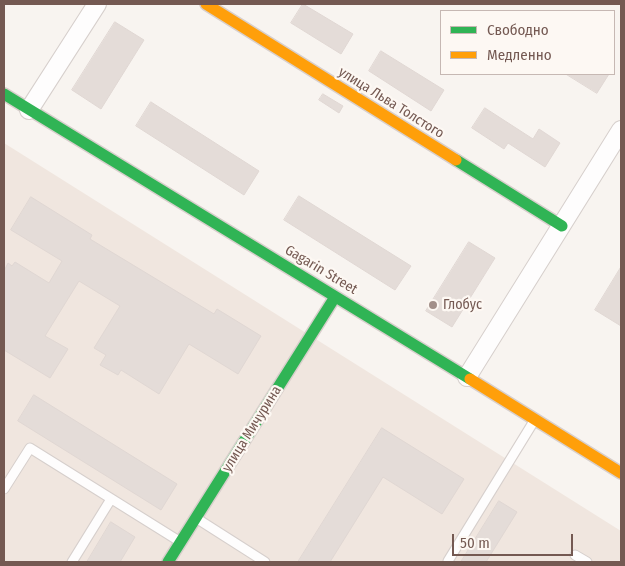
<!DOCTYPE html>
<meta charset="utf-8">
<style>
body{margin:0}
#map{position:relative;width:625px;height:566px;overflow:hidden;background:#f8f4f0;font-family:"Fira Sans Condensed",sans-serif}
canvas{display:block}
.frame{position:absolute;inset:0;border:5px solid #745952;pointer-events:none}
.legend{position:absolute;left:440px;top:10px;width:175px;height:65px;box-sizing:border-box;background:#fdf8f3;border:1px solid #c6b8b3;margin:0;padding:6px 9px;list-style:none;font-size:15px;color:#745952}
.legend li{display:flex;align-items:center;gap:10px;height:25px}
.legend b{width:25px;border:1px solid #c6b8b3}
.scale{position:absolute;left:452px;top:534px;width:121px;height:22px;box-sizing:border-box;border:2px solid #745952;border-top:0;padding-left:6px;font-size:15px;line-height:18px;white-space:nowrap;color:#745952;-webkit-text-stroke:4px #fdf8f3;paint-order:stroke}
</style>
<div id="map">
<canvas width="625" height="566"></canvas>
<div class="frame"></div>
<ul class="legend">
<li><b style="height:6px;background:#30b455"></b>Свободно</li>
<li><b style="height:6px;background:#ff9f0a"></b>Медленно</li>
</ul>
<div class="scale">50 m</div>
</div>
<script>
const g = document.querySelector('canvas').getContext('2d');
g.lineJoin = 'round';
function fill(path, color) { g.fillStyle = color; g.fill(path, 'evenodd'); }
function stroke(path, color, width, dash) { g.strokeStyle = color; g.lineWidth = width; g.lineCap = dash ? 'butt' : 'round'; g.setLineDash(dash || []); g.stroke(path); }
function label(font, color, halo, rows, align = 'center') {
  g.font = font + ' "Fira Sans Condensed",sans-serif'; g.lineWidth = 4.5; g.setLineDash([]); g.textBaseline = 'middle'; g.strokeStyle = halo; g.fillStyle = color; for (const [text, x, y, turn = 0] of rows) {
    g.save(); g.translate(x, y); g.rotate((+turn || 0) * Math.PI / 180); g.textAlign = isNaN(turn) ? turn : align; if (halo) g.strokeText(text, 0, 0); g.fillText(text, 0, 0); g.restore();
  }
}
const residential = new Path2D(`
 M4,143l617,388v31h-617z`);
const building = new Path2D(`
 M303,4l50,30 -12,20 -50,-31z
 M115,22l29,18 -43,69 -29,-19z
 M381,51l63,39 -13,21 -62,-40z
 M566,74h43l-12,19z
 M323,94l20,12 -4,7 -20,-13z
 M151,102l108,69 -15,24 -108,-69z
 M485,108l48,31 6,-10 21,14 -15,24 -37,-24 -4,6 -32,-21z
 M299,196l112,70 -16,24 -111,-70z
 M31,197l61,38 -2,4 124,75 3,-5 44,27 -23,38 -49,-30 -30,50 -38,-24 -3,5 -18,-10 6,-10 -12,-7 26,-42 -41,-25 -34,55 23,13 -18,29 -46,-28v-79l4,-8 4,3 3,-4 34,21 13,-22 -51,-31z
 M469,242l26,16 -43,69 -26,-16z
 M621,267v59l-26,-16z
 M34,395l143,89 -16,26 -143,-89z
 M382,428l82,51 -22,35 -59,-37 -53,85h-32z
 M499,501l18,11 -31,50h-25z
 M111,522l24,15 -15,25h-33z`);
const lane = new Path2D(`
 M4,489l26,-41 149,93
 M196,518l69,44
 M575,555l12,7
 M448,561l86,-140
 M72,562l39,-63`);
const street = new Path2D(`
 M29,110l68,-106
 M467,377l154,-247`);
const fast = new Path2D(`
 M4,94l466,285
 M456,160l106,66
 M168,562l167,-265`);
const slow = new Path2D(`
 M206,4l250,156
 M470,379l151,94`);
const markers = [
 [433,305,5,"#a28f89"]
];
const streetNames = [
 ["улица Льва Толстого",391,103,32],
 ["Gagarin Street",321,270,31],
 ["улица Мичурина",252,429,-58]
];
const poiNames = [
 ["Глобус",443,305]
];
fill(residential, '#f0e6df');
fill(building, '#e4dcd8');
stroke(building, '#e0d7d3', 1);
stroke(lane, '#d6cfcc', 11);
stroke(street, '#d6cfcc', 20);
stroke(fast, '#d8cfcc', 14);
stroke(slow, '#d8cfcc', 14);
stroke(lane, '#fefdfd', 9);
stroke(street, '#fefdfd', 18);
stroke(fast, '#30b455', 11);
stroke(slow, '#ff9f0a', 11);
for (const [x, y, r, color] of markers) { const dot = new Path2D(); dot.arc(x, y, r, 0, 2 * Math.PI); g.fillStyle = color; g.fill(dot); stroke(dot, '#fdf8f3', 2); }
label('14px', '#745952', '#fdf8f3', streetNames);
label('14px', '#745952', '#fdf8f3', poiNames, 'left');
</script>
